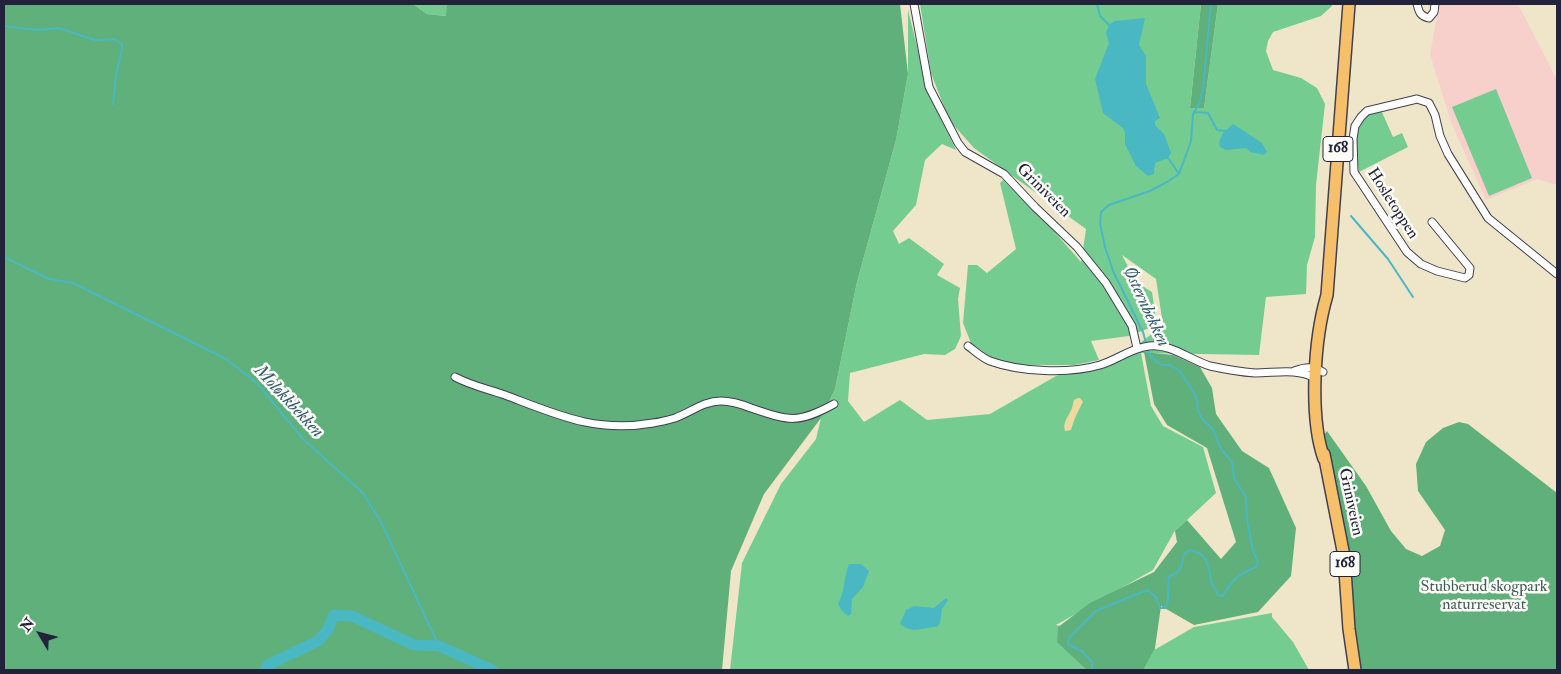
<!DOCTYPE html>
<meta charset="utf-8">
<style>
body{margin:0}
#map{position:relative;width:1561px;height:674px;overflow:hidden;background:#efe6ca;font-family:"IM FELL Double Pica",serif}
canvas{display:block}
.frame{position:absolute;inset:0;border:5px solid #22223b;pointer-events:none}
.north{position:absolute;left:15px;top:609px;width:50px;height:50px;-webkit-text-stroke:4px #fdfcf7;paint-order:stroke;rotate:307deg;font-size:14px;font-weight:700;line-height:20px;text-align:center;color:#22223b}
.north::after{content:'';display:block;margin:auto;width:18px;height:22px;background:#22223b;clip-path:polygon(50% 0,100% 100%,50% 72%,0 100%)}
</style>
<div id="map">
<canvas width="1561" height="674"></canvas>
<div class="frame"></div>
<div class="north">N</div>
</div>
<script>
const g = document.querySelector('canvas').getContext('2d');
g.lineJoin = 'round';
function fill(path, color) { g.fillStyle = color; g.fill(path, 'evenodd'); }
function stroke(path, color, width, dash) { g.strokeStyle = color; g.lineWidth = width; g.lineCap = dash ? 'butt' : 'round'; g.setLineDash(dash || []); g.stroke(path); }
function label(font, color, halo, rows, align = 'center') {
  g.font = font + ' "IM FELL Double Pica",serif'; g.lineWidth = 5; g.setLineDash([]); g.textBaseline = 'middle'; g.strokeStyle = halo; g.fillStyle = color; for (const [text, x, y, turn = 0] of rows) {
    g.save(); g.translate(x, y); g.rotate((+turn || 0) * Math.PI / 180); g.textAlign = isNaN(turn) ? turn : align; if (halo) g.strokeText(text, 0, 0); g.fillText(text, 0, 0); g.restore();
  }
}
const built = new Path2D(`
 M1439,4h79l39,76v105l-20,-6 -51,21 -34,-75 -22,-70z`);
const green = new Path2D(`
 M413,4h34v12l-20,-2z
 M920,4h281l-11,103 14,1 14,-104h114v2l-11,10 -48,16 -5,9 -2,10 7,19 28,8 16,10 8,16 -9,81 -1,52 -8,28 -1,29 -40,3 -7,58 -118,-2 10,53 12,20 40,21 13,46 -42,39 -21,38 -97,55 100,24 38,-22 78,-14v4l21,25 16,28h-579l12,-107 39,-79 35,-45 5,-21 14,-29 22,-107 39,-142 12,-66v-64l21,85 27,55 -14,-6 -17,16 -9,45 -23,26 6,13 10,-6 35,26 -7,11 23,13 -2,11 3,37 -6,13 -10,6 -21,-1 -74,19 -2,28 16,21 36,-22 27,20 63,-6 66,-38 65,-18 42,-33 -7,-46 -34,-24 14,27 16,10 5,33 -28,11 -38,5 8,19 -24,5h-57l-25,-6 -22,-16 -8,-20 5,-58h9l10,8 29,-24 -16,-66 3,-3 49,49 29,33 5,-33 -112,-81 -25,-28 -18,-47z
 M1496,89l36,89 -43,18 -37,-89z
 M1381,110l12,27 9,-4 6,14 -49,25c-2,-17 -7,-43 7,-55 4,-3 11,-5 15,-7z`);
const forest = new Path2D(`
 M4,4h409l14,10 19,2 1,-12h453l8,70 -12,66 -39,142 -22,107 -14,29 -57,76 -33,77 -9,99h-718z
 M1201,4h17l-14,104h-14z
 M1144,352l29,3 27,12 12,21 4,26 26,37 27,17 27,60 -5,48 -33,36 -64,13 -33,-19 -6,42 -12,22h-56l-30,-28 1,-15 32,-24 64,-31 23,-30 -2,-11 12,-11 34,39 15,-17 -29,-94 -40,-23 -13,-21z
 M1459,422l9,2 89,69v177h-198l-36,-234 4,-5 39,55 25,45 15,18 16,7 18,-10 5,-16 -27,-39 -2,-27 10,-22 17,-14z`);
const sand = new Path2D(`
 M1078,398h2l3,4c-5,9 -9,17 -12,28l-6,1c-3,-9 4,-15 7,-23 1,-3 1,-6 2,-8z`);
const water = new Path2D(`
 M1145,18l-6,27 7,11v28l14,34 -5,3v4l9,9 7,19 -3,5 -13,5 -1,11 -6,2 -12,-10 -11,-22v-11l-2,-5 -20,-15 -8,-34 14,-36 -3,-10 3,-8 6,-4z
 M1233,124l29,19 5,9 -3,3 -14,-3 -4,-4 -20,2 -6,-3 -1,-5 4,-9z
 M849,564h12l8,7 -6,16 -11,12 -1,15 -3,2 -6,-5 -4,-7c7,-12 6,-28 11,-40z
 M946,598l2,2 -6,9 -2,14 -3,4c-16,0 -23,8 -37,-3l6,-14 8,-4 20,2z`);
const stream = new Path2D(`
 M1097,4l3,12 9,9
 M4,26l33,4 22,-2 36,12 20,-1 7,6v3l-6,27 -3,29
 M1194,112l14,1 9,17 9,1
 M1168,158l11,16
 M1351,216l37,43 25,38
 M4,257l45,22 24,4 153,76 32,25 45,55 60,54 18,29 58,124
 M1092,670v-8l-9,-10 -15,-8 1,-6 27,-27 51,-21 9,7 4,11h5c6,-10 2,-19 4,-31 12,-6 13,-10 15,-23l6,-4c18,4 18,14 21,30 1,5 5,10 7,15l5,1c8,-15 17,-23 33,-29l2,-6 -5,-10 -6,-32 -1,-22 -12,-19 -2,-16 -11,-13 -8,-20 -10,-9 -5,-9 -2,-15 -16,-25 -10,-6h-8l-5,-3 -8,-8 -6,-22 -30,-61 -8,-24 -5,-24 1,-11 8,-7 41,-14 17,-9 12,-8 12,-33 2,-27 6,-10 4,-14 8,-86`);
const river = new Path2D(`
 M265,670l3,-5 50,-24 9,-10 7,-16 18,1 62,29 25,1 53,24`);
const minor = new Path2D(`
 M914,4l15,83 29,56 7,9 39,22 31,33 42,40 29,36 26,43 5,22
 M1417,4c2,8 3,12 12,14l5,-6 1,-8
 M1432,222l38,46 -1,7 -4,3 -28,-7 -16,-7 -14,-12 -53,-80 -1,-33 2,-13 6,-9 6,-6 50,-12 12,4 6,12 5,21 8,18 40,64 69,56
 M968,346c7,5 14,12 22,15 30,11 79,13 110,4 17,-5 31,-17 49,-19 21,-3 41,14 61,20 14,3 31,6 45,7 21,0 41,-5 60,5
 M1294,371c11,-4 19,-5 29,1
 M455,377c17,9 33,12 50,18 53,20 90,38 148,28 7,-1 15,-3 22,-5 16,-6 29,-17 46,-17 11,0 20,3 30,7 38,13 47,16 83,-4`);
const primary = new Path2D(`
 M1324,454l20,102 5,73 6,41
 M1324,459c-15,-43 -10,-120 3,-164l22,-291`);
const shields = [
 [1338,149,30],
 [1345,564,30]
];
const shieldNames = [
 ["168",1338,149],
 ["168",1345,564]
];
const streetNames = [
 ["Griniveien",1043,191,45],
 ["Hosletoppen",1392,204,57],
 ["Griniveien",1350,502,78]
];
const parkNames = [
 ["Stubberud skogpark",1484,588],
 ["naturreservat",1484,606]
];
const waterNames = [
 ["Østernbekken",1145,307,65],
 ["Moløkkbekken",288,402,47]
];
fill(built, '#f7d0cc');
fill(green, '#74cc91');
fill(forest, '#5fb07b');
fill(sand, '#eeda9e');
fill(water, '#4ab8c3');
stroke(stream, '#4ab8c3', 2);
stroke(river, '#4ab8c3', 11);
stroke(minor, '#413f50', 9);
stroke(primary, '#413f50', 14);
stroke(minor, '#fff', 7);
stroke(primary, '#f6c06b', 11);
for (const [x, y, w] of shields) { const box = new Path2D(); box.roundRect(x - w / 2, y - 12.5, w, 25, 4); g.fillStyle = '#fdfcf7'; g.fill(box); stroke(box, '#22223b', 1); }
label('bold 15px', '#22223b', null, shieldNames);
label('16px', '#22223b', '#fdfcf7', streetNames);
label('16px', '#3f5e59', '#fdfcf7', parkNames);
label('italic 18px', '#325e71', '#fdfcf7', waterNames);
</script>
